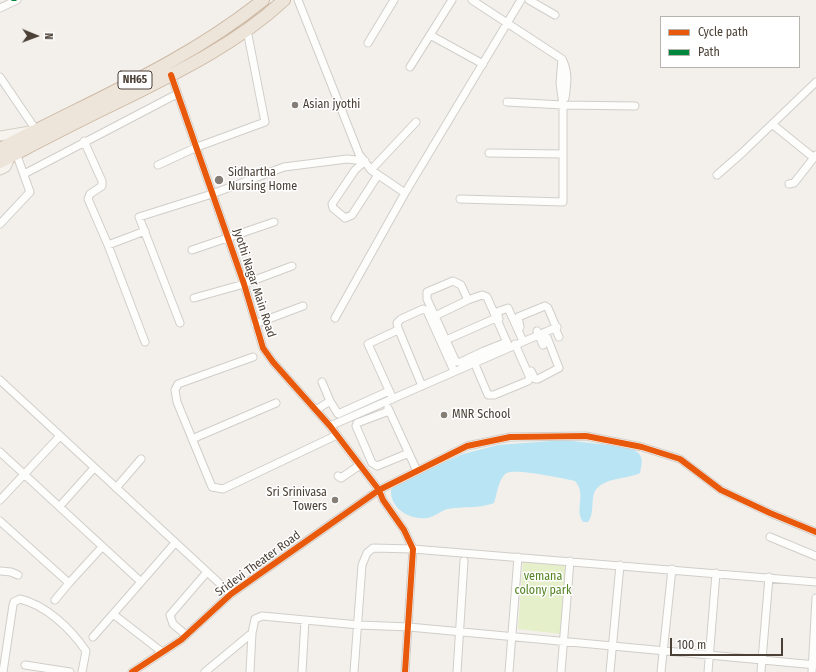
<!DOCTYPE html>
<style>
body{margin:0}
#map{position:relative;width:816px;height:672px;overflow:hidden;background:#f3f0ec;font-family:"Fira Sans Condensed",sans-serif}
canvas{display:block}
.legend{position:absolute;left:660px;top:16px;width:140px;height:52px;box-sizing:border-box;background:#fff;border:1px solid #b7b3af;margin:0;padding:5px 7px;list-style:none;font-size:12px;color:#4b4036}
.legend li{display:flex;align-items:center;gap:8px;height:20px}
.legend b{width:20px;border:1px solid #b7b3af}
.north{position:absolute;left:16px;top:16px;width:40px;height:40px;-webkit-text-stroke:3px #fff;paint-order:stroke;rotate:91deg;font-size:11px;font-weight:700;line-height:16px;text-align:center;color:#4b4036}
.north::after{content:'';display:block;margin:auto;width:14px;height:18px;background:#4b4036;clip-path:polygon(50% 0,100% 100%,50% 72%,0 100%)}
.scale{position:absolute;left:670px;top:638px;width:113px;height:18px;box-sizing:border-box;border:2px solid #4b4036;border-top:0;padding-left:5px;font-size:12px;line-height:14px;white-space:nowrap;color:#4b4036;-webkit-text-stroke:3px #fff;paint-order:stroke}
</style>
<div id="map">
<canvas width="816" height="672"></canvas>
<ul class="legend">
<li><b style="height:5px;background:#e8590c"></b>Cycle path</li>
<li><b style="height:5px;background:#00873e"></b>Path</li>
</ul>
<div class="north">N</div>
<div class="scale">100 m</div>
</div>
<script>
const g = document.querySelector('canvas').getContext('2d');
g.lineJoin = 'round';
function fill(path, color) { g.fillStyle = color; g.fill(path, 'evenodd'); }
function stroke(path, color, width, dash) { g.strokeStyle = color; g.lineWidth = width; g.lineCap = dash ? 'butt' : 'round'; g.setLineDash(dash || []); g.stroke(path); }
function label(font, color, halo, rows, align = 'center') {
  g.font = font + ' "Fira Sans Condensed",sans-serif'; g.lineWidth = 3; g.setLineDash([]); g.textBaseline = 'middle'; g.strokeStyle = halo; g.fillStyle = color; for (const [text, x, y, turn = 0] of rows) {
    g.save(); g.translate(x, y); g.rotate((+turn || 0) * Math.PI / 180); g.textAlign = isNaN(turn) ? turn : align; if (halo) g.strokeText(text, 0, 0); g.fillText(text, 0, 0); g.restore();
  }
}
const green = new Path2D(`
 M523,562h44l-7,72 -42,-5z`);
const water = new Path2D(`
 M564,440l62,7c16,5 18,10 14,26 -14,7 -45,4 -47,25 -1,7 0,18 -5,24h-5c-9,-13 4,-28 -8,-41 -11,-2 -63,-14 -70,-7 -7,7 -8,20 -11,29 -15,6 -31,3 -47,6 -6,2 -13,8 -20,9 -18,2 -37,-10 -36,-28l6,-7 66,-29 35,-9z`);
const street = new Path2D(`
 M298,0l61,154 12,16 34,23
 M472,0l90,59c7,13 5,25 3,39
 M529,0l26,15
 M0,8l17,-8
 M430,35l53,29
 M368,43l26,-43
 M410,67l42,-67
 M171,75l73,209 19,64 10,14 57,64 49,64 4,10 21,30 9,19 -8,123
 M0,77l36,53
 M507,102l56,3 72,1
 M772,124l42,34
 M84,141l18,40v5l-12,8 -2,5 20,46 37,97
 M489,153l74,1
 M365,161l-10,9 -23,34 1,4 12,10 7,-3 26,-40
 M158,165l39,-18 68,-25 -18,-92
 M371,170l45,-48
 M24,174l153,-80
 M717,175l25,-22 74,-71
 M789,184l5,-1 22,-28
 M460,199l103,3v-97l-3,-22 2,-24
 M0,224l30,-32 -14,-39
 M108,245l37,-14
 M192,250l82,-28
 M194,298l50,-14 48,-18
 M435,316l33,-16
 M335,318l70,-125 116,-193
 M499,319l-2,-7 11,-4 15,33
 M180,323l-41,-106 73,-23 72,-27 63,-8 18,2
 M255,324l48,-18
 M520,327l-2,-10 27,-11 3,2 8,19
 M555,328l4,9
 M537,331l6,14
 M446,340l50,-22
 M484,351l23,-9
 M253,357l-75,27 -3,6 2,12 35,85 11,2 114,-54
 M486,357l-2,-6 -23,11h-5l-29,-63v-7l26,-11 8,4 7,15 14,-5 5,2 22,50
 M474,362l14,33h6l34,-14 2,-3 -15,-34
 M531,371l4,8h3l21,-11 -14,-36
 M0,380l231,214
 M322,382l8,19
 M422,386l-24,-58 -1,-5 4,-4 22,-10 4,2 27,60
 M393,399l-25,-55 30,-14
 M388,408l29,63
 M316,410l14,-9 8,13 51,-23
 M389,411l-32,12 -1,3 16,37 5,3 32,-13
 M330,426l227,-99
 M192,439l84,-36
 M0,452l140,129
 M338,476l3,2 19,-13
 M116,488l25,-29
 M0,500l60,-64
 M60,506l34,-38
 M0,521l69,62 33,-36
 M770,537l46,19
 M0,571l11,1 7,3
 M55,600l14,-17
 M113,614l49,38
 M186,635l-13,-11 -3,-9 37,-43
 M93,637l82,-94
 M25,665l45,7
 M3,672l10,-67 1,-3 6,-3c26,6 51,30 66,52l-4,21
 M132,672l49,-32 50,-46 148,-104 88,-44 43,-9 76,-1 56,11 38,12 41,31 49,23 46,19
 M205,672l47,-39
 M250,672l2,-39 3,-14 7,-3 97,9 50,2 407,38
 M302,672l3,-52
 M354,672l8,-107 5,-12 6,-5 40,1 403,33
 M457,672l7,-111
 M509,672l9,-115
 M561,672l9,-111
 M610,672l10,-107
 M661,672l11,-103
 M708,672l8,-99
 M761,672l8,-95
 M812,672l4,-74`);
const secondary = new Path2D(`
 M0,136l30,-5
 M0,170l6,-3 5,-11`);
const highway = new Path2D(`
 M0,149c88,-47 184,-85 263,-149
 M0,162c43,-23 86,-45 130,-66 54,-27 110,-55 154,-96`);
const quiet = new Path2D(`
 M14,0v1`);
const cycleway = new Path2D(`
 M171,75l73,209 19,64 10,14 57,64 49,64 4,10 21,30 9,19 -8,123
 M132,672l49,-32 50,-46 148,-104 88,-44 43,-9 76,-1 56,11 38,12 41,31 49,23 46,19`);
const markers = [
 [295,105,4,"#867e76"],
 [219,180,5,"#867e76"],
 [444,415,4,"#867e76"],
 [335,500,4,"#867e76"]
];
const shields = [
 [135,80,34]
];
const shieldNames = [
 ["NH65",135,80]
];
const poiNames = [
 ["Asian jyothi",303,105],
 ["Sidhartha",228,173],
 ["Nursing Home",228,187],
 ["MNR School",452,415],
 ["Sri Srinivasa",327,493,"right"],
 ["Towers",327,507,"right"]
];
const streetNames = [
 ["Jyothi Nagar Main Road",254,283,72],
 ["Sridevi Theater Road",258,564,-36]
];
const parkNames = [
 ["vemana",543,577],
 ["colony park",543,591]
];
fill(green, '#e5efca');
fill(water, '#b9e4f4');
stroke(street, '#d1cec9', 9);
stroke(secondary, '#d5cec3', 11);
stroke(highway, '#cebaa4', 14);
stroke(street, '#fdfdfc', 7);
stroke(secondary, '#f7f4f0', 9);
stroke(highway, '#ede4da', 12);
stroke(quiet, '#00873e', 5, [10, 5]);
stroke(cycleway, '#e8590c', 6);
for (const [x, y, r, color] of markers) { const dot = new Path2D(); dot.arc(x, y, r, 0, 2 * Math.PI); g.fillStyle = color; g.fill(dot); stroke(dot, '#fff', 1.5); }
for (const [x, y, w] of shields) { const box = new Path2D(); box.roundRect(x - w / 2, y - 9, w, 18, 3); g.fillStyle = '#fff'; g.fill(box); stroke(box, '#4b4036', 1); }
label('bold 11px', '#4b4036', null, shieldNames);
label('12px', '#4b4036', '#fff', poiNames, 'left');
label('12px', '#4b4036', '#fff', streetNames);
label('12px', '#538322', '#fff', parkNames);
</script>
